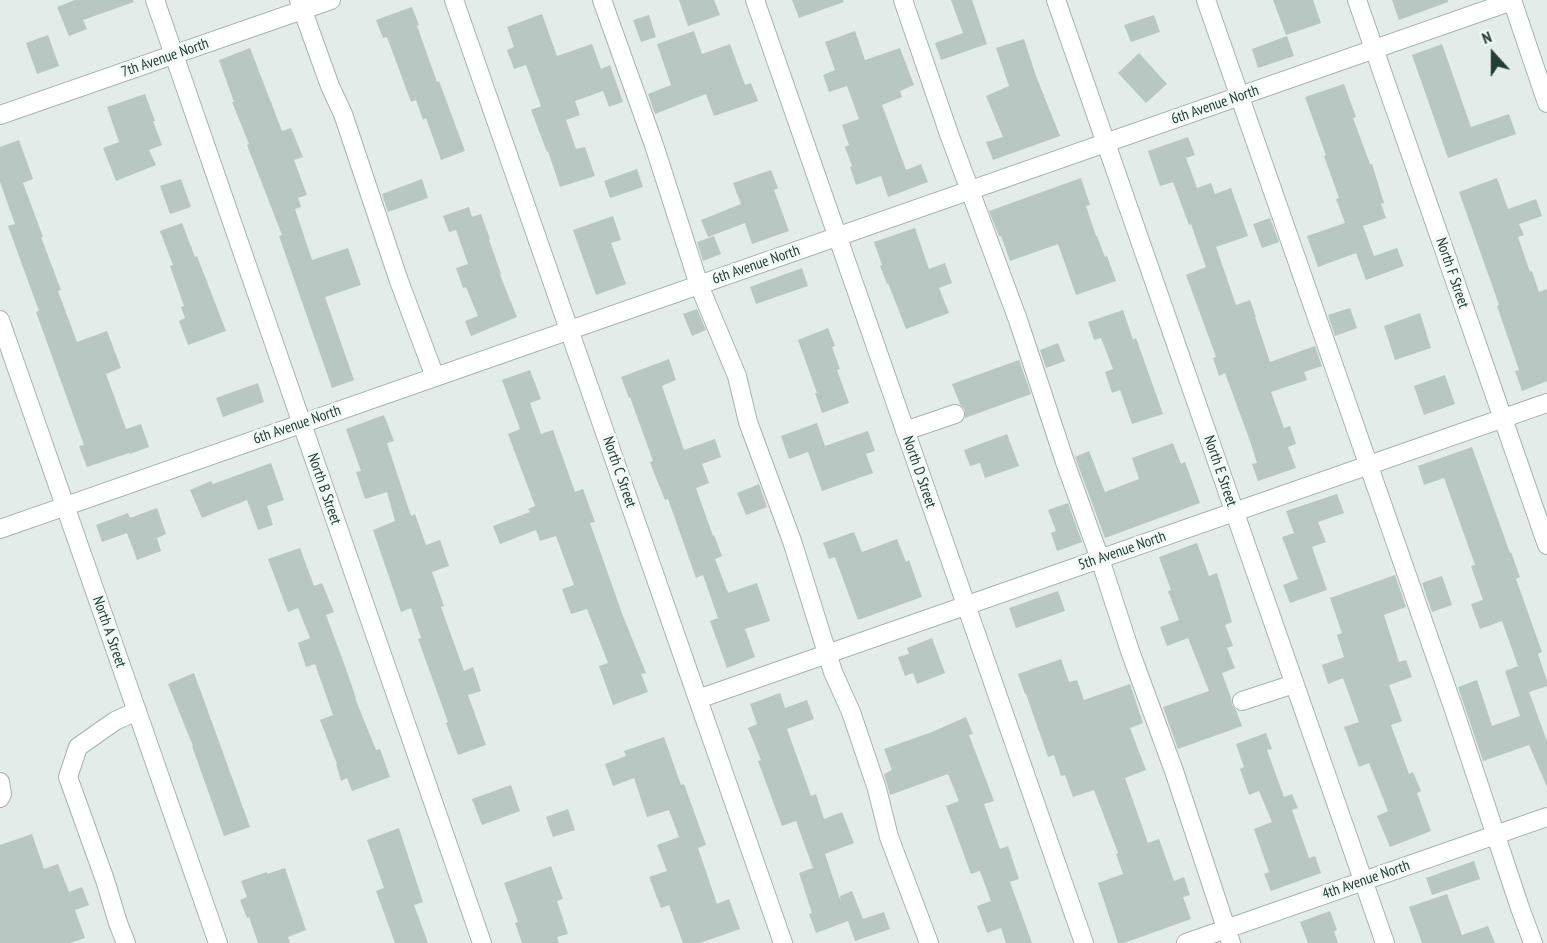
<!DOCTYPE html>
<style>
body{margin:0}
#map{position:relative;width:1547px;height:943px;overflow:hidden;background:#e3ece8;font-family:"PT Sans Narrow",sans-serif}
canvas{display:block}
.north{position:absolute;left:1463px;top:24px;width:60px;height:60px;-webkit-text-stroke:4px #f3f9f6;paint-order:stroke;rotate:339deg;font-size:16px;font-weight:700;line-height:24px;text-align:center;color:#233d36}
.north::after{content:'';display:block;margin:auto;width:21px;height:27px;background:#233d36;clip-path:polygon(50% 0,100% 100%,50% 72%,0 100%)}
</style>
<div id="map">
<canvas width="1547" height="943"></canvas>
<div class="north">N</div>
</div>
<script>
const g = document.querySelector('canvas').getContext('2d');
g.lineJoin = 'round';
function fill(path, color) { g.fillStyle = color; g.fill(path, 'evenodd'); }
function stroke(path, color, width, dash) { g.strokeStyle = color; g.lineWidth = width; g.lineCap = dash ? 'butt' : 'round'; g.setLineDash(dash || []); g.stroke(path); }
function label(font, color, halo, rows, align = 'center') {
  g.font = font + ' "PT Sans Narrow",sans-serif'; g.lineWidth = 6; g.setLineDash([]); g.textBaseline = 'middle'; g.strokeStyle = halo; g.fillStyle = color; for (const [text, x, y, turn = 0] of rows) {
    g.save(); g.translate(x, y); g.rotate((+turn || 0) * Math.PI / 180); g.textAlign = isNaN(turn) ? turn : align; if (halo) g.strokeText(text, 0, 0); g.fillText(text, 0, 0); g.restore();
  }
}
const building = new Path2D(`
 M75,0h58l1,2 -51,18 4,9 -18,7 -12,-29z
 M679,0h35l6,15 -32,11z
 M792,0h51l1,2 -45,16z
 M951,0h21l15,44 -46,16 -6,-17 28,-10z
 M1273,0h40l8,23 -35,12z
 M1392,0h56v2l-49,18z
 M412,7l7,18 -2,1 20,56 2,-1 26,70 -24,9 -15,-42 -3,2 -7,-20 -5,2 -24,-65 -4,1 -7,-18z
 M542,14l15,42 35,-12 9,25 9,-4 13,37 -14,5 -6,-16 -28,10 5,14 -14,5 10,29 9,-2 10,29 -35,11 -12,-36 -1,1 -16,-42 10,-4 -15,-41 -12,4 -7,-19 7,-3 -7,-20z
 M649,15l7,22 -15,5 -8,-22z
 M1154,15l6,17 -29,10 -7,-17z
 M694,31l8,23 28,-10 15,41 6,-2 7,18 -44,15 -8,-22 -51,20 -7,-20 23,-9 -14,-41z
 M855,31l10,29 35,-12 14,37 -14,6 2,6 -20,8 24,65 15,-6 7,18 -40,15 -7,-21 -25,9 -6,-18 2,-1 -7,-19 4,-2 -7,-20 17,-6 -12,-33 -18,6 -6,-17 12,-5 -10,-28z
 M48,35l11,31 -22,8 -11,-31z
 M1287,36l7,20 -36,12 -6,-19z
 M1024,39l12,37 24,60 -67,24 -7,-18 17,-5 -17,-41 23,-10 -13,-38z
 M1442,44l29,83 38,-13 7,20 -68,24 -36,-103z
 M250,48l32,83 9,-3 12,29 -9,3 13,35 -9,3 3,9 -6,2 17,51 36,-12 13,37 -36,12 29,83 -22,8 -53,-152 3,-1 -35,-90 2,-1 -17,-42h2l-15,-42z
 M1139,53l28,31 -21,19 -28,-30z
 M1344,84l12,33 -3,1 17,46h2l12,39 -3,1 5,14 -23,8 11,30 23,-8 7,18 -38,14 -10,-27 -38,14 -11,-31 38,-13 -9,-24 3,-1 -15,-42 2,-1 -21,-58z
 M145,94l10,27h-2l9,24 -13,5 7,15 -40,16 -13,-33 16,-6 -12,-35z
 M1188,137l7,18 -9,3 11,30 14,-5 4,11 16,-6 17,48 -32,11 20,58 14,-5 6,17h-1l15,45 45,-16 7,20 -18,6 3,8 -36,12 13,36 6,-2 6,18 -8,3 8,21 -38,13 -6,-17 5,-1 -7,-22 -25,-68 -6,3 -6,-18 3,-1 -30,-82 20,-8 -15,-43 -2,1 -16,-43 -13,4 -12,-35z
 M19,140l14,39 -10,4 20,54h-2l20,53 -3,1 19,51 30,-11 14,37 -15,6 20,55 15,-5 8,23 -19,7 -1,-1 -42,14 -8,-21 5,-1 -48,-133 3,-1 -31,-85 7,-2 -15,-42v-35z
 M637,169l6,18 -33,11 -6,-17z
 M771,170l7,18 -4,2 15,41 -37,13 -7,-21 -37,14 -7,-17 40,-16 -8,-21z
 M1081,178l9,27 -4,1 10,30h1l8,21 2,-1 9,25 -40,14 -18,-51 -48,17 -9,-25h-2l-10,-25z
 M1497,178l11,31 28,-10 6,17 -23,8 5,11 -6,2 12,35 2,-1 7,21 8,-3v92l-25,10 -7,-20 4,-1 -22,-64 2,-1 -7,-20 -33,-93z
 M181,179l10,28 -21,7 -10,-28z
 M422,179l6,19 -40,14 -6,-18z
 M469,207l3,10 9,-3 9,25 -1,1 12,34 -1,1 17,42 -46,19 -6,-15 13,-5 -12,-29 -3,1 -7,-20 12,-4 -12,-34 -7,2 -6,-16z
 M613,216l8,24 -10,3 15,41 -30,11 -23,-65z
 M1270,218l9,24 -17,6 -9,-24z
 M182,223l13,34 2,-1 29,75 -38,14 -9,-24 6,-3 -4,-11 3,-1 -14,-40 3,-1 -13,-34z
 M915,228l14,41 16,-6 7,20 -13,5 10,25 -43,16 -18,-46 -1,1 -7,-18 2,-1 -8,-23z
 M714,236l7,18 -18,7 -6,-19z
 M802,268l6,18 -52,18 -6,-17z
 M1350,308l7,20 -22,8 -7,-21z
 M697,309l9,21 -14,6 -9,-22z
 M1123,310l10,30 3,-2 27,76 -31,10 -12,-34 -8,3 -7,-21 8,-3 -12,-31 -7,2 -6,-18z
 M1420,313l11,35 -36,12 -11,-34z
 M828,328l7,18 -3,1 8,22 -3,1 12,33 -27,10 -7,-20h2l-19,-53z
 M1058,343l7,18 -19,7 -6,-18z
 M669,359l7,21 -14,6 22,64 31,-11 6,18 -19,7 7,19 -13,5 17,48 1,-1 8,21 -7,3 13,34 29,-10 13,38 -25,8 10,28 -28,11 -17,-47 8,-3 -15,-43 -7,3 -28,-79 -3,1 -7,-17 -8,-21 3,-1 -23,-64 -1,1 -8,-21z
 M1019,360l12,34 -66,24v-8l-5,-6 -8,-20z
 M530,370l11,29 -11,4 11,31 12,-4 22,62 8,-3 12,33 -5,1 33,93 23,57 -5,1 7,18 -35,13 -14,-39 9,-3 -21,-54 -16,5 -9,-25 12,-4 -18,-49 -16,5 -4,-11 -36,14 -7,-18 37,-14 -2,-3 7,-3 -27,-72 12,-5 -18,-49z
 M1445,375l10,29 -31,11 -10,-29z
 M258,383l6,19 -41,15 -7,-19z
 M384,415l10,26 -7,2 24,73 4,-2 11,31 14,-5 9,26 -17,6 12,34 -3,1 23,64 9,-4 8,24 -13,4 18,50 -28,10 -12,-32 2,-1 -30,-83 3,-1 -10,-30 -10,4 -28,-82 22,-9 -8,-29 -22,7 -9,-27 5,-1 -15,-42z
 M817,423l8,23 43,-15 7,20 -9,3 7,19 -51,18 -14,-39 -19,7 -8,-23z
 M1007,434l12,32 -34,12 -5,-15 -10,3 -6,-16z
 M1173,443l8,21 4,-2 15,41 -95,35 -30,-81 14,-6 16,41 34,-13 -7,-21z
 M1472,447l38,106 1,-1 9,25 -4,2 26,73 -4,2 9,27v5l-18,6 18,49v46l-18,-42 -46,16 -25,-74 19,-7 15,46 28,-10 -15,-45 13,-5 -16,-45 -22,8 -9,-25 12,-4 -12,-34 4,-1 -31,-87 -20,7 -6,-19z
 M271,463l13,37 -17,6 6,19 -15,5 -11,-30 -45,18 -12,-28 21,-9 2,3z
 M759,484l8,23 -21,8 -9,-22z
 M1337,494l7,19 -26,9 8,20 -14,5 15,43 -37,13 -7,-18 15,-6 -16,-42 12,-4 -8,-22z
 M1068,503l14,39 -25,9 -6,-18 5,-2 -8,-21z
 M157,508l9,26 -9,4 4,13 -24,9 -10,-27 -25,9 -6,-17 32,-12 2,5z
 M854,532l8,20 35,-13 9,23 3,-2 13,37 -64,23 -23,-63 -6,2 -6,-16z
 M1197,543l12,33 8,-3 15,49 -7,3 8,21 -6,2 8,20 -13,5 9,25 1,7 4,5 6,16 -64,23 -15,-42 46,-16 -21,-53 -21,8 -7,-19 19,-7 -11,-29 3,-1 -12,-33z
 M300,548l14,38 8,-3 12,29 -8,3 20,54 10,29h-1l21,52 4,-1 10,28 -38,14 -5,-13 -6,3 -5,-17h1l-17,-44 13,-5 -18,-51 -9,3 -8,-24 12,-5 -12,-30 -10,4 -20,-53z
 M1395,575l11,32 -22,8 15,47 7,-2 6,17 -23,8 13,36 -11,4 18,49 4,-2 8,19 -4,2 14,38 -41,16 -13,-31 11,-5 -19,-48 -10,4 -15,-40 15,-5 -16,-44 -15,6 -6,-19 22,-8 -7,-22 5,-2 -12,-35z
 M1442,576l10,29 -20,7 -10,-29z
 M1058,591l7,20 -49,17 -7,-20z
 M932,638l13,35 -28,11 -4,-11 -8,3 -7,-19 11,-3 -2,-6z
 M1061,659l8,23 8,-2 7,20 46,-16 13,39 -13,5 16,42 -21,8 23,65 11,-4 15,42 10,-4 6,18 -7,2 8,22 -67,24h-6l-20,-60 25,-9 -7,-20 2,-1 -24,-63 -21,7 -8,-22 -4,1 -7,-21 -6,2 -22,-63h-1l-7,-20z
 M194,673l56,154 -26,9 -32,-90h1l-25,-62z
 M780,693l5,15 22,-8 7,19 -27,10 24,67 5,-2 8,25 18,-7 12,31 -29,11 16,48 -1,-6 12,-5 11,28 21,-7 6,17 -35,12 -7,-20 -32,12 -7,-19 3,-1 -13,-40 14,-5 -17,-47 -14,5 -24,-65 3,-1 -13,-32 9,-4 -7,-20z
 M966,717l7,17 -4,1 25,66 -10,3 16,45 8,-3 11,33 -9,3 22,61h-26l-5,-15 -14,5 -10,-27 14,-5 -11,-30 -9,3 -25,-68 13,-5 -11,-27 -58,21 -6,-21 8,-4 -8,-21 48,-17z
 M1266,733l6,16 -5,1 17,47 8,-3 6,14 -6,2 17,48 6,-2 6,17 -50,18 -7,-17 5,-2 -15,-43 18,-7 -13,-31 -10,4 -9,-26 4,-2 -8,-23z
 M664,737l17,48 3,-1 22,61 -8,3 19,56 12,-5 11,30 -40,14h-17l-14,-38 -8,3 -12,-31 18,-6 -10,-26 22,-8 -10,-27 -22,7 -13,-39 -21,8 -8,-22 21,-8 -2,-5z
 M511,785l9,26 -38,14 -10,-26z
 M568,809l7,21 -22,7 -7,-20z
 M399,828l24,74 -9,3 14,38h-33l-19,-52 8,-3 -17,-48z
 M32,834l12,35 14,-5 11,28 13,-5 7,18 -14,5 10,28 -15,5h-70v-98z
 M1474,861l6,18 -48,16 -6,-17z
 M551,866l12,33 -6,2 11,33 -11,3 2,6h-37l-7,-20 3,-1 -14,-39z
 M285,868l21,62 -18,7 2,6h-32l-9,-26 -2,1 -7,-18 7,-3 -6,-16 26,-9v2z
 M1447,894l15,41 26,-9 7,17h-73l-13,-36z
 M1330,911l7,19 -3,1 4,12h-30l-8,-21z`);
const minor = new Path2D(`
 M155,0l327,943
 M299,0l31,86 13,28 56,167 36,96
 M454,0l329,943
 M602,0l52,145 45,140 38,91 11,46 44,119 41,131 18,40 26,77 12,48 40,106
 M755,0l329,943
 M903,0l46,134 69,186 47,142 35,97 30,92 44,120 57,172
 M1056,0l329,943
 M1206,0l246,704 68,204 13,35
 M1357,0l190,545
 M1512,0l35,103
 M0,115l331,-115
 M0,320l218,623
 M905,431l50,-17
 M0,529l1512,-528
 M698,699l849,-296
 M1242,701l52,-17
 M0,782l2,12 -2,4
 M126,943l-8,-20 -13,-43 -37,-103 10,-30 37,-26 22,-10
 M1186,943l361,-126`);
const streetNames = [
 ["7th Avenue North",165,58,-19],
 ["6th Avenue North",1215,105,-19],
 ["6th Avenue North",756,265,-19],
 ["North F Street",1452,273,71],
 ["6th Avenue North",297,425,-19],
 ["North E Street",1220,471,71],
 ["North C Street",619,472,71],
 ["North D Street",919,472,71],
 ["North B Street",324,489,71],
 ["5th Avenue North",1122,551,-19],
 ["North A Street",109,632,71],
 ["4th Avenue North",1366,880,-19]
];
fill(building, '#b8c7c1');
stroke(minor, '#a6b4af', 20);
stroke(minor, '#fff', 18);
label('15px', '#233d36', '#f3f9f6', streetNames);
</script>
